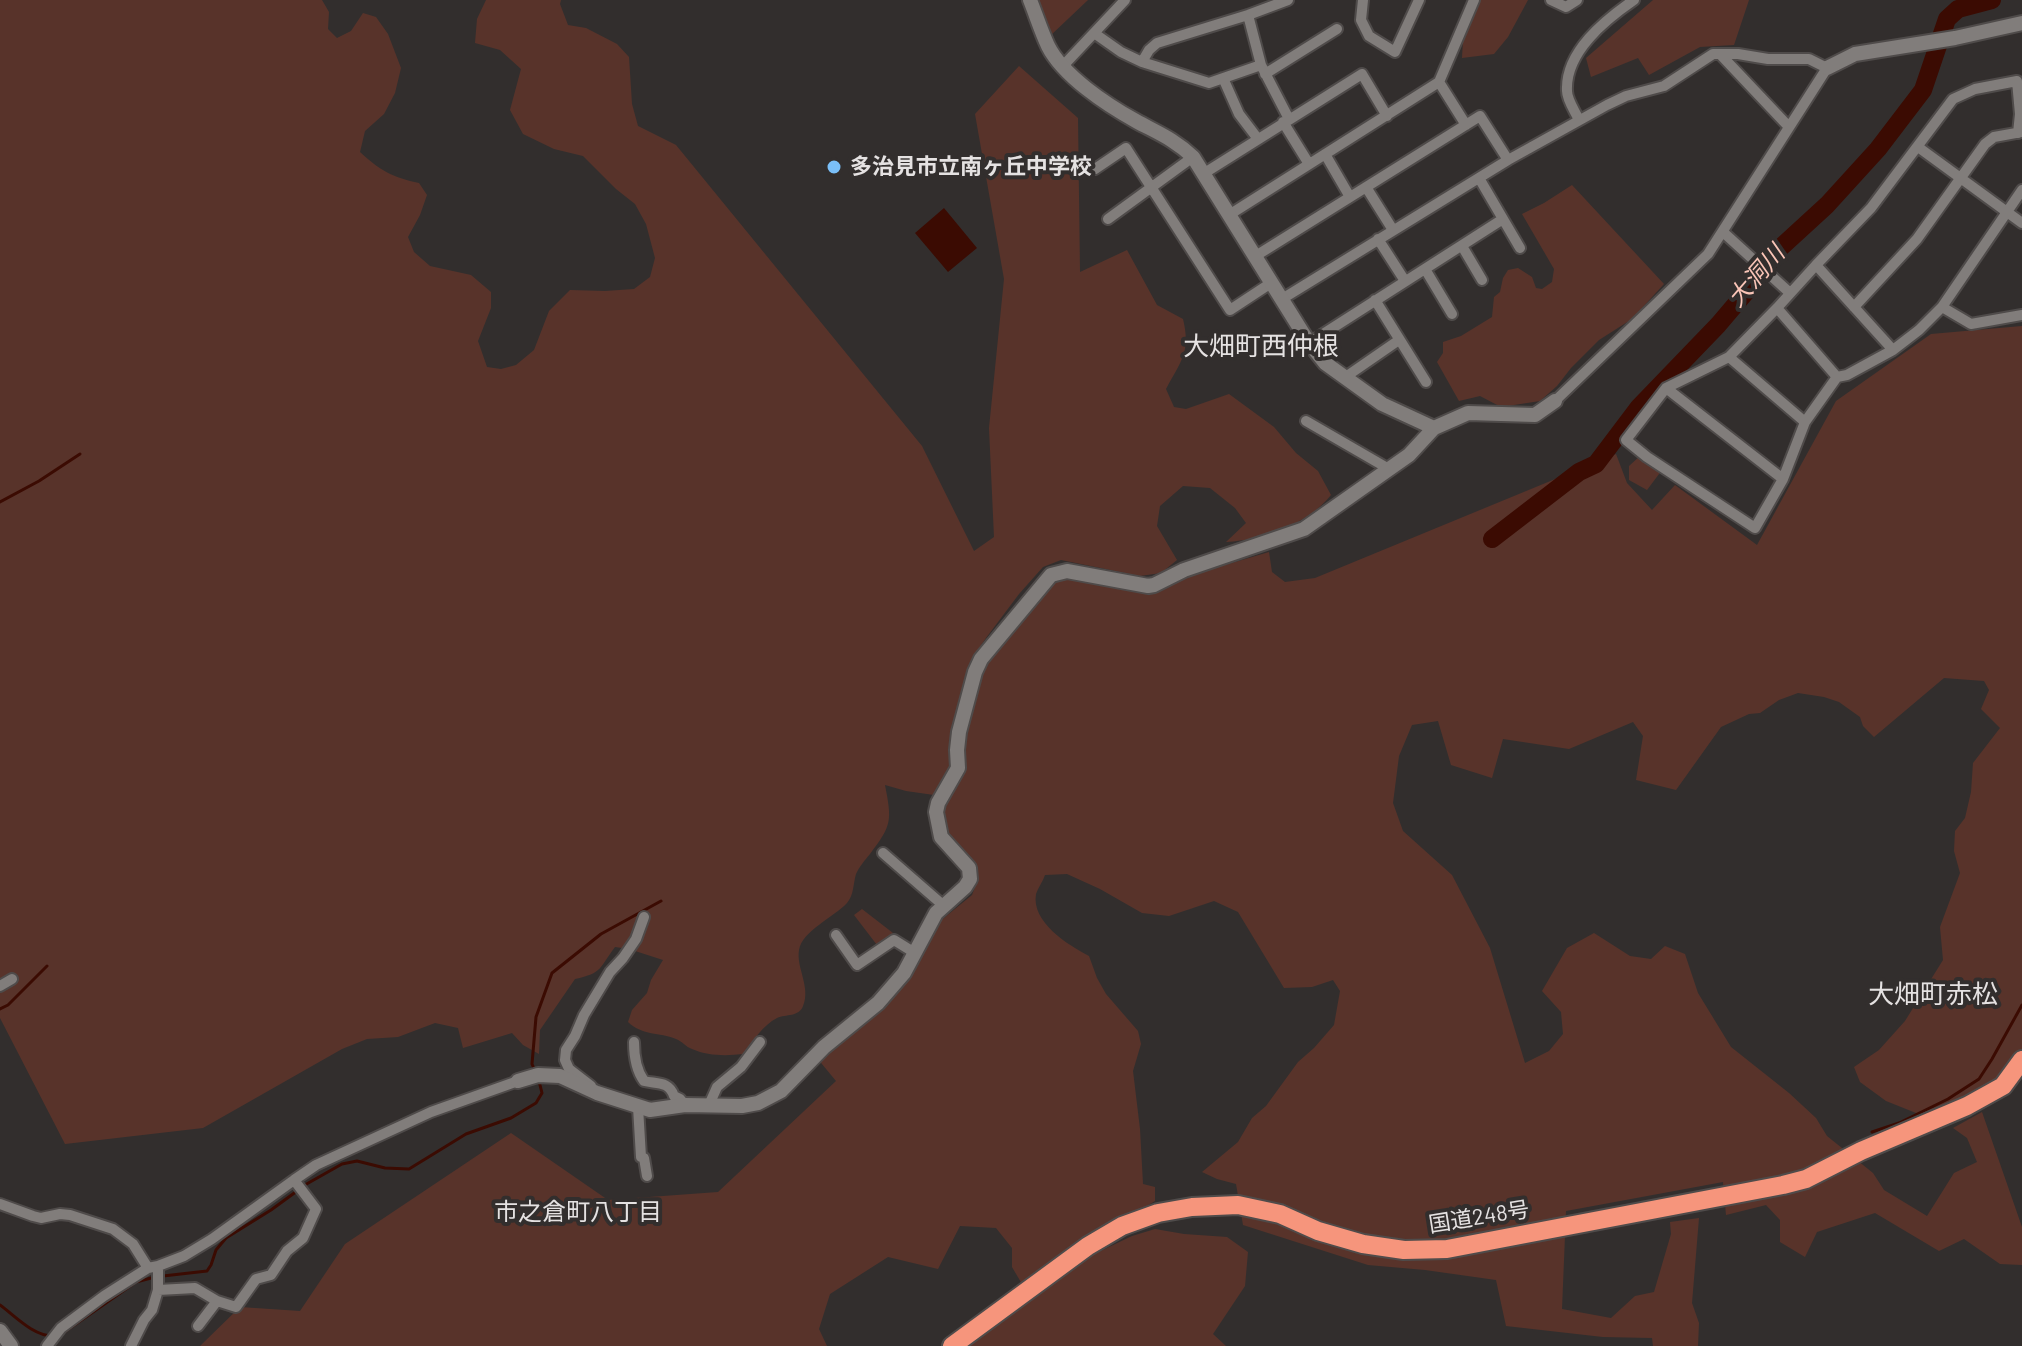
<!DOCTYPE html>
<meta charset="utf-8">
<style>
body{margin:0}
canvas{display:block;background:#322e2d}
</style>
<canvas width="2022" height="1346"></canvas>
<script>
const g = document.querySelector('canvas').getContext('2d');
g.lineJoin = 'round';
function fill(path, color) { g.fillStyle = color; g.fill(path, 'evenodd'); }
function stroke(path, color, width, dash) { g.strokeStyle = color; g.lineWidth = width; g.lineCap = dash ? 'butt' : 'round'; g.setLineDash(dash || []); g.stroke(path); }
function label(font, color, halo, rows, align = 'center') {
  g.font = font + ' Barlow,"Noto Sans JP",sans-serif'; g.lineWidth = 8; g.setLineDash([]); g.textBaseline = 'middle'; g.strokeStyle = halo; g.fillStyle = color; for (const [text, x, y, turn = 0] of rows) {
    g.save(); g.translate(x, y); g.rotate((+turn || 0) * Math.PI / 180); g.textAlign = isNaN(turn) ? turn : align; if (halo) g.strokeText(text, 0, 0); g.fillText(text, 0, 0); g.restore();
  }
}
const green = new Path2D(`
 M0,0h322l7,12 -1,17 9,9 14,-7 12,-18 13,4 12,17 13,34 -6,25 -11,21 -19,17 -5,21c19,18 34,26 59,31l8,12 -7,20 -12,22 6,15 16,14 41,9 20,17v16l-13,33 9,26 14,2 15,-4 18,-15 15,-39 21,-21 35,1 29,-2 16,-12 5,-19 -9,-34 -11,-20 -19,-15 -33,-33 -29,-7 -31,-15 -13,-24 11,-41 -21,-19 -25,-7 2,-24 9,-19h75l-1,4 8,21 18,3 31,16 12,13 3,47 6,22 38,19 246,301 52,105 20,-14 -5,-109 15,-149 -29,-165 44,-48 59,52 2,154 47,-22 30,55 26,14c8,33 -2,42 -17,70l8,18 12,2 43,-15 45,33 22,26 22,18 13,24c-23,29 -67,45 -105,47l20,-19 -11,-15 -25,-20 -27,-2 -23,20 -3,20 20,34 -16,13 -21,3 -79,-16 -18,7 -24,27 -33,44 -11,16 -5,15 -20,100 -16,26 -28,-4 -21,-6c7,36 7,40 -15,69 -5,6 -11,13 -14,20 -3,10 -2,21 -9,29 -13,14 -45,28 -48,47 -3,18 12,37 4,56 -4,11 -17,8 -26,12 -14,7 -25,24 -34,36 -17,2 -35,2 -51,-5 -6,-2 -10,-8 -16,-10 -17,-7 -33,-3 -48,-17l4,-12 15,-17 4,-13 12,-20 -34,-11 -14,-2c-16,21 -12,26 -40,32l-35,51 -1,24 -16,-9 -11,-12 -49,15 -5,-20 -23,-5 -37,14 -31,2 -25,10 -139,79 -138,16 -65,-126z
 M1037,0h51l-38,36z
 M1480,0h48l-20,37 -14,17 -32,4 1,-18z
 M1653,0h96l-15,45 -34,2 -51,28 -11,-17 -47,19 -5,-19z
 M1572,185l92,99 -32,35 -33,21 -28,28 -14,18 -17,15 -39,6 -21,-11 -21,5 -22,-39 6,-9v-11l18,-6 31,-19 2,-20 6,-5 3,-14 5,-8 10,-2 14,9 4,11 6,1 10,-7 2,-13 -32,-55 22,-11z
 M2022,326v739l-27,17 -69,35 -40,-16 -26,-19 -6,-15 25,-17 26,-29 38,-61 -3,-33 20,-54 -6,-22 1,-20 10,-13 6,-26 2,-29 27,-35 -19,-19 8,-19 -5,-9 -40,-3 -70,59 -11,-11 -3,-9 -21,-15 -15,-5 -26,-4 -19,7 -19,13 -11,1 -28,13 -45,63 -40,-10 7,-44 -10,-14 -64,27 -66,-10 -11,39 -41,-13 -13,-44 -26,4 -13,31 -6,47 10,28 49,44 38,73 35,115 24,-12 14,-17 -2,-22 -19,-21 25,-43 27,-15 36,23 21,3 14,-13 20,8 13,39 33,54 58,46 27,25 11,18 46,37 11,17 43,26 27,-43 23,-11 -10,-24 -14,-10 29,-16 40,115v38l-22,-1 -36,-25 -25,12 -64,-38 -58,19 -12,25 -25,-15v-22l-14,-15 -40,10 -3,-33 -157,29 -4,98 49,9 24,-22 19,-4 17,-58 -1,-12 29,-4 -7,85 7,20 -1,23h-45l-1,-8 -49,-1 -97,-11 -10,-46 -71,-10 -57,-5 -125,-40 -7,-41 -19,-5 -15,-7 36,-30 14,-24 14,-12 32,-44 16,-14 20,-23 6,-34 -7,-11 -21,7 -28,1 -46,-76 -24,-11 -45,15 -27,-3 -42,-24 -33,-15 -22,1c-2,6 -7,13 -9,19 -5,28 32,51 53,62l8,22 9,16 32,37 3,13 -8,27 7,58 3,55 12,3v14c-16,11 -34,16 -50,25 -29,17 -56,38 -83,58l-10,-17v-19l-16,-20 -36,-2 -22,43 -50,-12 -58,37 -11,35 8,17h-627l40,-39 60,4 45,-67 166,-111 97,67 110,-8 118,-111 -19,-23 78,-64 19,-24 25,-48 33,-27 3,-8 1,-13 -30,-43 -4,-20 5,-14 13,-19 6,-13 -3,-28 14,-51 9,-23 63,-77 17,-9 81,17 16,-4 28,-15 78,-23 3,20 13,10 30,-4 301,-124 11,29 25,27 23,-25 82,60 79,-144 95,-67z
 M1640,456l22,14 -15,20 -18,-10v-14z
 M862,909l31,24 -16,12 -23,-30z
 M1155,1229l29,5 43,3 21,15 -3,34 -32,48 13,12h-260l120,-88 46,-22z`);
const water = new Path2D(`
 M944,208l33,40 -29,24 -33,-39z`);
const stream = new Path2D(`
 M0,502l39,-21 41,-27
 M0,1009l8,-4 39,-39
 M535,1071l-3,-7 4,-47 16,-44 49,-39 60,-33
 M1872,1132l27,-9 49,-24 31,-20 13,-20 30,-54
 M303,1186l39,-22 15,-3 28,7 24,1 57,-35 45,-16 25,-15 6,-10 -3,-12
 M163,1276l44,-5 4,-6 5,-15 10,-12 45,-28 26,-19
 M0,1305c15,11 33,31 53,31
 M60,1335l76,-53 19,-5`);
const river = new Path2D(`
 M1492,539l87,-67 17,-8 43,-57 79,-82 34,-40 27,-36 48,-44 51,-56 45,-59 24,-71 11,-10 34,-9`);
const street = new Path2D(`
 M1363,0l-2,20 8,16 26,16 24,-52
 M1551,0l15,7 11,-7
 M1248,15l13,50 28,54
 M1094,33l27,19 21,10 67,21 52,-18
 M1720,54l69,73
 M1142,62l7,-12 8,-7 91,-28 40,-15
 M1062,67l63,-67
 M1265,74l72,-45
 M1223,78l16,36 19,25
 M1439,82l27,43
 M1579,120c-4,-9 -12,-20 -12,-29 -2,-39 38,-71 67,-91
 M1283,122l26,42
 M2018,133l2,-19 -3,-33 -42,8 -22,10 -82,109 -55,57 -39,43 -48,49 -63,31 -40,52 21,17 108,71 28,-49 22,-57 32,-45 10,-2 46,-25 26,-20 23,-23 80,-117
 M1918,147l104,76
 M1325,154l25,43
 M1095,169l31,-21 104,162 41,-27
 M1203,174l159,-100 25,42
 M1479,178l41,70
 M1366,187l27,43
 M1229,215l210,-133 35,-82
 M1108,219l85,-62
 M1723,232l67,61
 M1378,239l27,42
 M1462,246l20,34
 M1254,257l226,-141 28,44
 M1816,265l77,85
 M1425,269l27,45
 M1282,299l226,-139 99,-55 19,-9 38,-10 49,-32h25l30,5h41l18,9 -119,186 -153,147
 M1375,300l51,82
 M1854,307l63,-68 68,-95 9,-7 28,-5
 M1942,307l29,17 51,-9
 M1777,308l60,69
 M1309,343l194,-124
 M1729,357l76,65
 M1344,378l55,-38
 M1666,388l117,91
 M1306,421l83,48
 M883,853l61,53
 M836,935l21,30 37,-25 21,13
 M0,986l12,-7
 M634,1042c0,13 2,28 10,39 13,3 25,0 30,15l6,3 5,6
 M591,1086l-22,-17 -4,-9 1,-10 9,-14 9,-21 26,-43 13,-14 13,-19 8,-22
 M709,1105l8,-18 24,-20 19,-25
 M638,1107l3,50 3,1 3,18
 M0,1204l33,12 8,2 19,-4 10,1 43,14 20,15 15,24
 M158,1290l37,-2 22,13 19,6 20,-28 15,-4 16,-24 16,-13 13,-29 -22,-29
 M198,1326l19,-25
 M47,1346l14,-18 43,-32 44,-28 10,-2 26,-10 28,-17 82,-59 22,-15 115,-53 87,-31
 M131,1346l13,-26 8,-10 6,-20v-24`);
const secondary = new Path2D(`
 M1030,0c6,15 11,31 18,46 15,30 59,59 88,75 22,12 38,18 57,36l116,186 16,20 57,41 52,24
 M1827,68l28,-14 100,-16 67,-15
 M518,1081l20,-6 22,1 37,17 53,17 35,-5 57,1 16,-3 23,-12 43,-44 54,-44 26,-30 32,-60 29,-26 5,-8 -1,-11 -28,-31 -5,-25 2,-9 20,-35 -1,-18 2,-18 16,-60 6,-13 70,-84 16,-4 81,15 6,-1 30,-15 120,-41 105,-74 25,-27 34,-15 67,2 20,-14
 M0,1331l11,15`);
const highway = new Path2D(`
 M952,1346l136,-100 34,-20 36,-13 34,-6 46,-2 42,9 38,17 45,13 41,6 43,-1 336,-64 23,-6 55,-28 106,-45 36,-20 19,-26`);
const markers = [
 [834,167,8,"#7abff8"]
];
const poiNames = [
 ["多治見市立南ヶ丘中学校",850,167]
];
const streetNames = [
 ["国道248号",1479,1217,-9]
];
const waterNames = [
 ["大洞川",1756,276,-49]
];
const neighbourhoodNames = [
 ["市之倉町八丁目",578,1212]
];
const quarterNames = [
 ["大畑町西仲根",1261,346],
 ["大畑町赤松",1933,994]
];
fill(green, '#58332a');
fill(water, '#3b0b02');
stroke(stream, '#3b0b02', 3);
stroke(river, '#3b0b02', 18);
stroke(street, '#4f4b4a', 14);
stroke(secondary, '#4f4b4a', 18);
stroke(highway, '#4f4b4a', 22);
stroke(street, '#817d7b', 10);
stroke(secondary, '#817d7b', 14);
stroke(highway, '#f6957c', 18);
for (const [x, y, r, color] of markers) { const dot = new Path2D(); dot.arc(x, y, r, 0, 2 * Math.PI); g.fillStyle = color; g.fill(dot); stroke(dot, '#322e2d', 3); }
label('bold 22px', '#e5e2e2', '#322e2d', poiNames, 'left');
label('22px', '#e5e2e2', '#322e2d', streetNames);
label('italic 24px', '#fac5b7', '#322e2d', waterNames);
label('24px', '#e5e2e2', '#322e2d', neighbourhoodNames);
label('26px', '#e5e2e2', '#322e2d', quarterNames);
</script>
